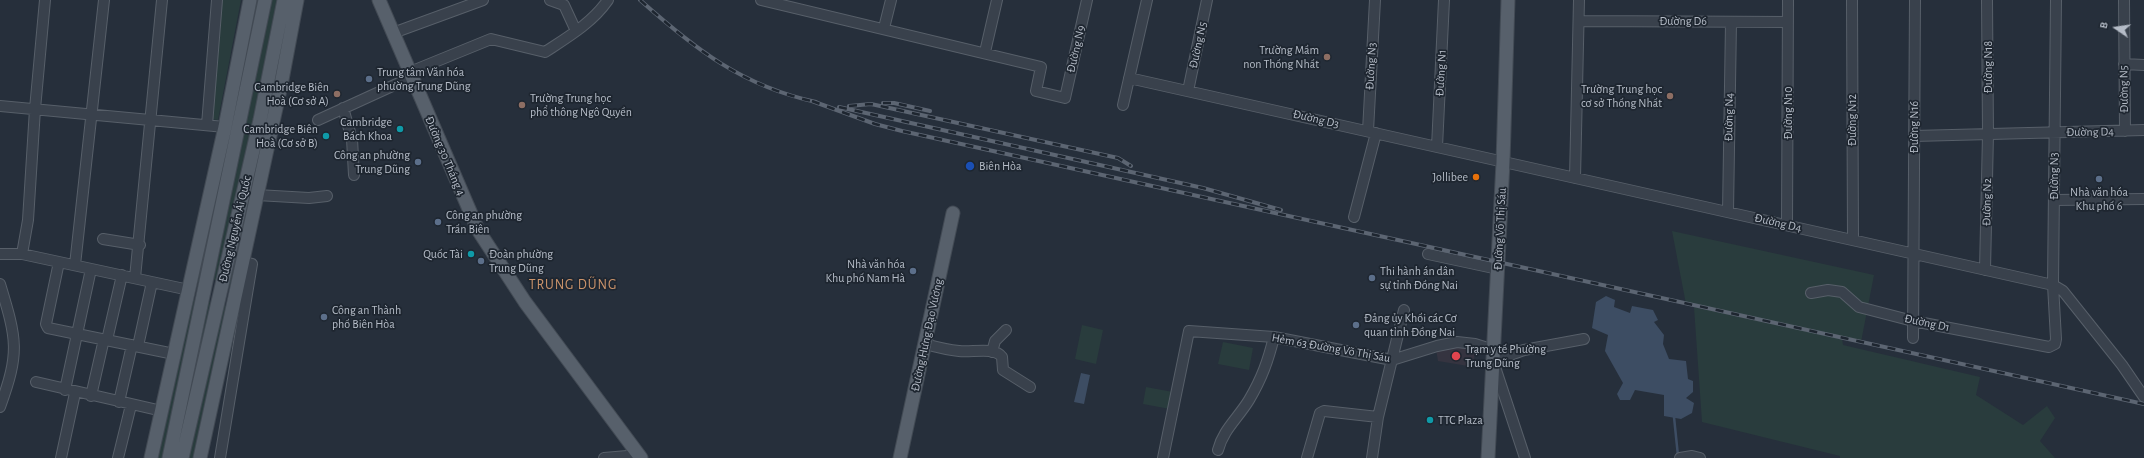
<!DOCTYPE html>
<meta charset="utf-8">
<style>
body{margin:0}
#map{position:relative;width:2144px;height:458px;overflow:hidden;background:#262f3b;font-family:"Alegreya Sans",sans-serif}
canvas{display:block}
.north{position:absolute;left:2096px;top:8px;width:40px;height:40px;-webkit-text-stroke:3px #1e2630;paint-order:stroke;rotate:283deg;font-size:11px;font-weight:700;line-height:16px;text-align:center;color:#b5bcc7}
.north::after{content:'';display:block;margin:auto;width:14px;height:18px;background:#b5bcc7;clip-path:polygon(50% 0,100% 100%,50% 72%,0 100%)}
</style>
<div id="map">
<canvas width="2144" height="458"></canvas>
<div class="north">B</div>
</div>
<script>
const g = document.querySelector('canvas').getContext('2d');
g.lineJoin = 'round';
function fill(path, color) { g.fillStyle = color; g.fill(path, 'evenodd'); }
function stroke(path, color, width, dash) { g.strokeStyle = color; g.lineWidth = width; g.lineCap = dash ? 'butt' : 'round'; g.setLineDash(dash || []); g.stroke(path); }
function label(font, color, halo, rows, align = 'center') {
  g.font = font + ' "Alegreya Sans",sans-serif'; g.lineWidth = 3.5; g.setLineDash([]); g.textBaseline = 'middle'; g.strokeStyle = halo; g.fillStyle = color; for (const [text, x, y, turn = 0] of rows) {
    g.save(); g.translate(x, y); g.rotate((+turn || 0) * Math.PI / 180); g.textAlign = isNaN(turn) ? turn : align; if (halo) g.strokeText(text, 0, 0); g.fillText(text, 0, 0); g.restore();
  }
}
const medical = new Path2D(`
 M1446,346l29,2 -1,13h-4l-2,5 -30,-5 -2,-12z`);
const green = new Path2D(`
 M221,0h20l-23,120 -8,-1z
 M254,0h7l-60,283 -5,-1z
 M270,0h10l-62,281 -6,-2z
 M288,6l4,1 -60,279 -5,-1z
 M1672,231l202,44 -13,67 -175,-38z
 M192,299l5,1 -33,158h-9z
 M206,301l7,2 -35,155h-4z
 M222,305l6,1 -33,152h-8z
 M1694,307l148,32 1,6 137,32 -4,18 47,30 24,-19 8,12 -15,23 15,17h-215v-2l-138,-34z
 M1082,325l21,5 -7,34 -21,-5z
 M1223,342l30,6 -4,22 -31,-6z
 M1146,387l27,5 -3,17 -27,-5z`);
const water = new Path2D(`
 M1606,296l9,4 -1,7 16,6 2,-7 21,4 5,10 -4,2 10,13 -1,9 6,15 17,2 2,18 5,2v11l-7,6 8,5 -2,10 -11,6 -17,-3v-21l-29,-5 -5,10h-10l-3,-6 6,-11 -18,-32 3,-16 -16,-7 4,-26z
 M1081,373l9,2 -6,29 -10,-2z`);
const stream = new Path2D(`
 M1674,417l4,39`);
const minor = new Path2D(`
 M550,0l14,5 12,26
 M761,0l280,67 -5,24 29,7 22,-98
 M1852,0l1,240
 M2124,0l1,131
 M1579,21l209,1
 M884,28l7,-28
 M393,33l90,-33
 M985,52l12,-52
 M2124,64l20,1
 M410,72l81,-33 54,13c23,-15 47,-29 63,-52
 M1129,78l924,207 10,6 59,74 22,32
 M1188,91l19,-91
 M1123,105l24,-105
 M0,106l225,21
 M343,108l9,31 2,36
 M318,120l94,-43
 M207,125l10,-125
 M1368,131l7,-131
 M1914,136l230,-6
 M1437,147l7,-147
 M1575,178l4,-178
 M257,195l52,3 18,-2
 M2054,200l90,-1
 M1728,212l3,-190
 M1354,217l22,-84
 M1787,225l1,-225
 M103,239l37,6
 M0,254h22l167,36
 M22,254l6,-34 7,-111 10,-109
 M1428,254l70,15
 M59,262l-13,62 2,4 126,26
 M242,262l10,2 -6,36
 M75,265l29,-265
 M1985,270l3,-136 -1,-134
 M135,278l27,-278
 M0,284c17,56 20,68 0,123
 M1811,293l17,-3 14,2 17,15 54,14 136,26 6,-3 1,-5 -3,-54 3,-285
 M1913,338l2,-338
 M107,340l15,-65
 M925,344c11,3 23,6 34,7 12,2 35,-5 43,6l1,13 27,17
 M138,346l14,-64
 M992,352l3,-11 11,-11
 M36,382l126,29
 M65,390l26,-121
 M91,396l13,-57
 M119,402l13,-57
 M1218,450c5,-20 20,-32 31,-50 13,-22 19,-39 25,-63
 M61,458l14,-65
 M118,458l13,-53
 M220,458l26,-158 -12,-2
 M604,458l35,-3
 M1163,458l26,-127 85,6 118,23 45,-14 20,-4 18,2 19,6
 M1307,458l13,-45 4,-2 54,6
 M1372,458l6,-41 26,-107
 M1525,458l-32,-97 31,-11 60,-11
 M1680,458l12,-2 8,2`);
const major = new Path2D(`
 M379,0l99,230 47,72 116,156
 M151,458l74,-331 25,-127
 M169,458l96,-458
 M182,458l78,-338 24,-120
 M200,458l81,-373 16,-85
 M900,458l53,-245
 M1488,458l15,-296 5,-162`);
const rail = new Path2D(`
 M640,0c55,49 102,86 176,102
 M812,101l63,23 27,7 1242,273
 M883,103h11l36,8
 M849,106l22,-2 247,54 13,8
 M839,107l364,81 78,22`);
const markers = [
 [1327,57,4,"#8d6e63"],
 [369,79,4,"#5c6f8a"],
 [337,94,4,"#8d6e63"],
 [1670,96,4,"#8d6e63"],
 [522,105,4,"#8d6e63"],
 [400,129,4,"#0f9aa8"],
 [326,136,4,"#0f9aa8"],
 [418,162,4,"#5c6f8a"],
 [970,166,5,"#1a4fb4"],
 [1476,177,4,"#e8710a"],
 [2099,179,4,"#5c6f8a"],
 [438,222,4,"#5c6f8a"],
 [471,254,4,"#0f9aa8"],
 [481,261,4,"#5c6f8a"],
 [913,271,4,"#5c6f8a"],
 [1372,278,4,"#5c6f8a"],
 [324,317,4,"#5c6f8a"],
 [1356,325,4,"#5c6f8a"],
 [1456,356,5,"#e0444e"],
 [1430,420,4,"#0f9aa8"]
];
const streetNames = [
 ["Đường D6",1683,21],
 ["Đường N5",1198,45,-78],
 ["Đường N9",1076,49,-77],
 ["Đường N3",1371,66,-87],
 ["Đường N18",1988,67,-90],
 ["Đường N1",1441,73,-87],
 ["Đường N5",2124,89,-91],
 ["Đường N10",1788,113,-90],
 ["Đường N4",1729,117,-89],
 ["Đường D3",1316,119,13],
 ["Đường N12",1852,120,-90],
 ["Đường N16",1914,127,-90],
 ["Đường D4",2090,132,-1],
 ["Đường 30 Tháng 4",445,156,67],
 ["Đường N3",2054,176,-90],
 ["Đường N2",1987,202,-89],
 ["Đường D4",1778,223,13],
 ["Đường Nguyễn Ái Quốc",235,229,-77],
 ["Đường Võ Thị Sáu",1500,229,-87],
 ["Đường D1",1927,323,12],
 ["Đường Hưng Đạo Vương",927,335,-78],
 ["Hẻm 63 Đường Võ Thị Sáu",1331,348,10]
];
const poiNames = [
 ["Trường Mầm",1319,50,"right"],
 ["non Thống Nhất",1319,64,"right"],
 ["Trung tâm Văn hóa",377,72],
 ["phường Trung Dũng",377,86],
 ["Cambridge Biên",329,87,"right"],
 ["Hoà (Cơ sở A)",329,101,"right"],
 ["Trường Trung học",1662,89,"right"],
 ["cơ sở Thống Nhất",1662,103,"right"],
 ["Trường Trung học",530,98],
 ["phổ thông Ngô Quyền",530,112],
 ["Cambridge",392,122,"right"],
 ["Bách Khoa",392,136,"right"],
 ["Cambridge Biên",318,129,"right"],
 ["Hoà (Cơ sở B)",318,143,"right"],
 ["Công an phường",410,155,"right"],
 ["Trung Dũng",410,169,"right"],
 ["Biên Hòa",979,166],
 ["Jollibee",1468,177,"right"],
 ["Nhà văn hóa",2099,192,"center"],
 ["Khu phố 6",2099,206,"center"],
 ["Công an phường",446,215],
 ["Trấn Biên",446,229],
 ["Quốc Tài",463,254,"right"],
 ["Đoàn phường",489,254],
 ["Trung Dũng",489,268],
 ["Nhà văn hóa",905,264,"right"],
 ["Khu phố Nam Hà",905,278,"right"],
 ["Thi hành án dân",1380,271],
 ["sự tỉnh Đồng Nai",1380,285],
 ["Công an Thành",332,310],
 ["phố Biên Hòa",332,324],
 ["Đảng ủy Khối các Cơ",1364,318],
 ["quan tỉnh Đồng Nai",1364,332],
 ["Trạm y tế Phường",1465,349],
 ["Trung Dũng",1465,363],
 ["TTC Plaza",1438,420]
];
const quarterNames = [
 ["TRUNG DŨNG",573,285]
];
fill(medical, '#353440');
fill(green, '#293c3d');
fill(water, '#3d4d63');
stroke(stream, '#3d4d63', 2.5);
stroke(minor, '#575f69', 12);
stroke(major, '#424a54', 15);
stroke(minor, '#39414c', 10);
stroke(major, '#57606b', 13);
stroke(rail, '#5c6572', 4);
stroke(rail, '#1e2630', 2.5, [8]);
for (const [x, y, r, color] of markers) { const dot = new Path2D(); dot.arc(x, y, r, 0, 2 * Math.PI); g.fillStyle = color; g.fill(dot); stroke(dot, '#1e2630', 1.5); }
label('12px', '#b5bcc7', '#1e2630', streetNames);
label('12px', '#b5bcc7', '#1e2630', poiNames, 'left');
g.letterSpacing = '1px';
label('14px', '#cc946b', '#1e2630', quarterNames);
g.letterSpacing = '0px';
</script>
